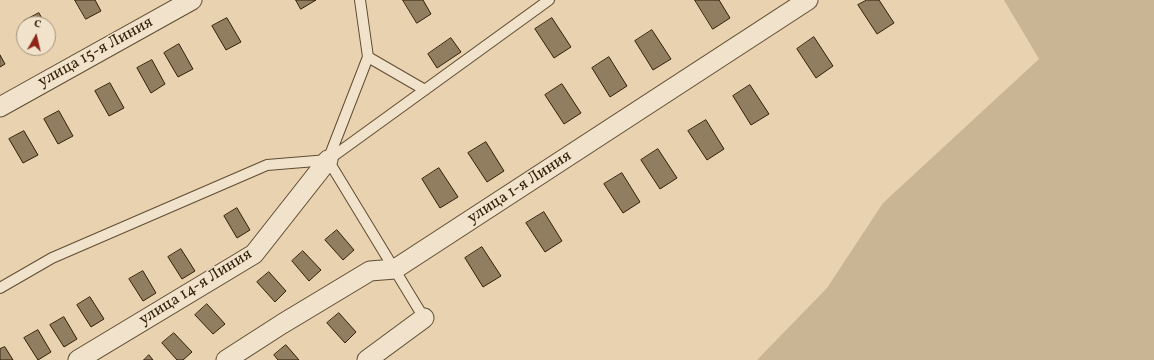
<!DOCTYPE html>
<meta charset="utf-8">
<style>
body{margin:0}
#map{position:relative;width:1154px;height:360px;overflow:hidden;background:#e8d2af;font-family:Vollkorn,serif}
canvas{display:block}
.north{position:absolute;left:16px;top:16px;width:40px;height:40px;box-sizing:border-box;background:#f0e2cb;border:1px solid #a4947d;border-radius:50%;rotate:8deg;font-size:11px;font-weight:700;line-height:16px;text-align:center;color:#322008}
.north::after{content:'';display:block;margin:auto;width:14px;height:18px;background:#8f2418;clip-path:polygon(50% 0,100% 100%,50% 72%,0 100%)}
</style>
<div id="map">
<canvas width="1154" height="360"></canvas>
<div class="north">С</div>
</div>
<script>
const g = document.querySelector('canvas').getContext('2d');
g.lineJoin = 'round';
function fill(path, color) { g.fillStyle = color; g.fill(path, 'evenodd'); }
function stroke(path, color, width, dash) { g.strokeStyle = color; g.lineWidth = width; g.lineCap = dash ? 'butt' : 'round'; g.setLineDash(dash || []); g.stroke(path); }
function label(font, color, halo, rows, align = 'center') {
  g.font = font + ' Vollkorn,serif'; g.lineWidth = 3; g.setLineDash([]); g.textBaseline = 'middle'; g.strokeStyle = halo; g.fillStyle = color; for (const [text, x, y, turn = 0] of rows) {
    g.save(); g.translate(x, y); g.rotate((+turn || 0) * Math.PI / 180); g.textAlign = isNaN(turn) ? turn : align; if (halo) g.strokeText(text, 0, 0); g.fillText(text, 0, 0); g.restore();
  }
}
const green = new Path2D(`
 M1004,0h150v360h-397l70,-72 56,-85 156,-144z`);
const building = new Path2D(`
 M75,0h20l6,11 -15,8z
 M296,0h20l-15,9z
 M403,0h20l8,14 -14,9z
 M695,0h24l11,18 -17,11z
 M867,0h12l15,23 -17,11 -19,-29z
 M39,13l6,11h-19l-2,-3z
 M227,18l14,24 -15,8 -14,-24z
 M552,18l19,29 -17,11 -19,-29z
 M48,29l5,9 -5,2z
 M652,30l19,29 -18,11 -18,-29z
 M814,37l19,29 -17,12 -19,-29z
 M451,38l10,14 -24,16 -9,-14z
 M179,44l14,25 -15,8 -14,-24z
 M0,55l5,9 -5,3z
 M609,57l18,29 -17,11 -18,-29z
 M152,60l13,24 -14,9 -14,-25z
 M110,83l14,25 -15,8 -14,-25z
 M562,84l19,29 -17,11 -19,-29z
 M750,85l19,29 -18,11 -18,-29z
 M59,111l14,25 -15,8 -14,-25z
 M706,120l18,29 -17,11 -19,-29z
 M24,131l14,24 -15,8 -14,-24z
 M486,142l18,29 -17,11 -19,-29z
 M658,149l19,29 -17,11 -19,-29z
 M439,168l19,29 -18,11 -18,-29z
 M622,173l18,29 -17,11 -19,-29z
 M237,208l13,22 -13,8 -13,-22z
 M544,212l18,29 -17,11 -19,-29z
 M337,230l17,20 -11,10 -18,-20z
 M482,247l19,29 -18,11 -18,-29z
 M181,249l14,22 -13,8 -14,-22z
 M303,251l18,19 -12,11 -17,-20z
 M143,271l13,22 -13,8 -14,-22z
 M269,272l17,19 -11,11 -18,-20z
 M90,297l14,22 -13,8 -14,-22z
 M207,304l18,20 -12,10 -18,-19z
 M339,313l17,19 -11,11 -18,-20z
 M64,317l13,22 -13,8 -14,-22z
 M38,330l13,22 -13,8 -14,-22z
 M174,333l18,19 -9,8h-6l-15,-17z
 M286,345l13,15h-21l-4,-5z
 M5,347l8,13h-13v-11z
 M149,355l4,5h-9z`);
const service = new Path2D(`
 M360,0l8,57 -40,103 96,158
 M368,57l57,33
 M0,288l52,-30 215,-93 61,-5 221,-160`);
const minor = new Path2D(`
 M0,107l192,-107
 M78,360l176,-106 74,-94
 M226,360l56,-36 88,-53 25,-2 413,-269
 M367,360l57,-42`);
const streetNames = [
 ["улица 15-я Линия",96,53,-29],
 ["улица 1-я Линия",520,188,-33],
 ["улица 14-я Линия",196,288,-32]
];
fill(green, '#c9b493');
fill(building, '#917d5f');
stroke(building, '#322008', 1);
stroke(service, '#604c32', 12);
stroke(minor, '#604c32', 21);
stroke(service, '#f0e2cb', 10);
stroke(minor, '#f0e2cb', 19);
label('16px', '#322008', '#f0e2cb', streetNames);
</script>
